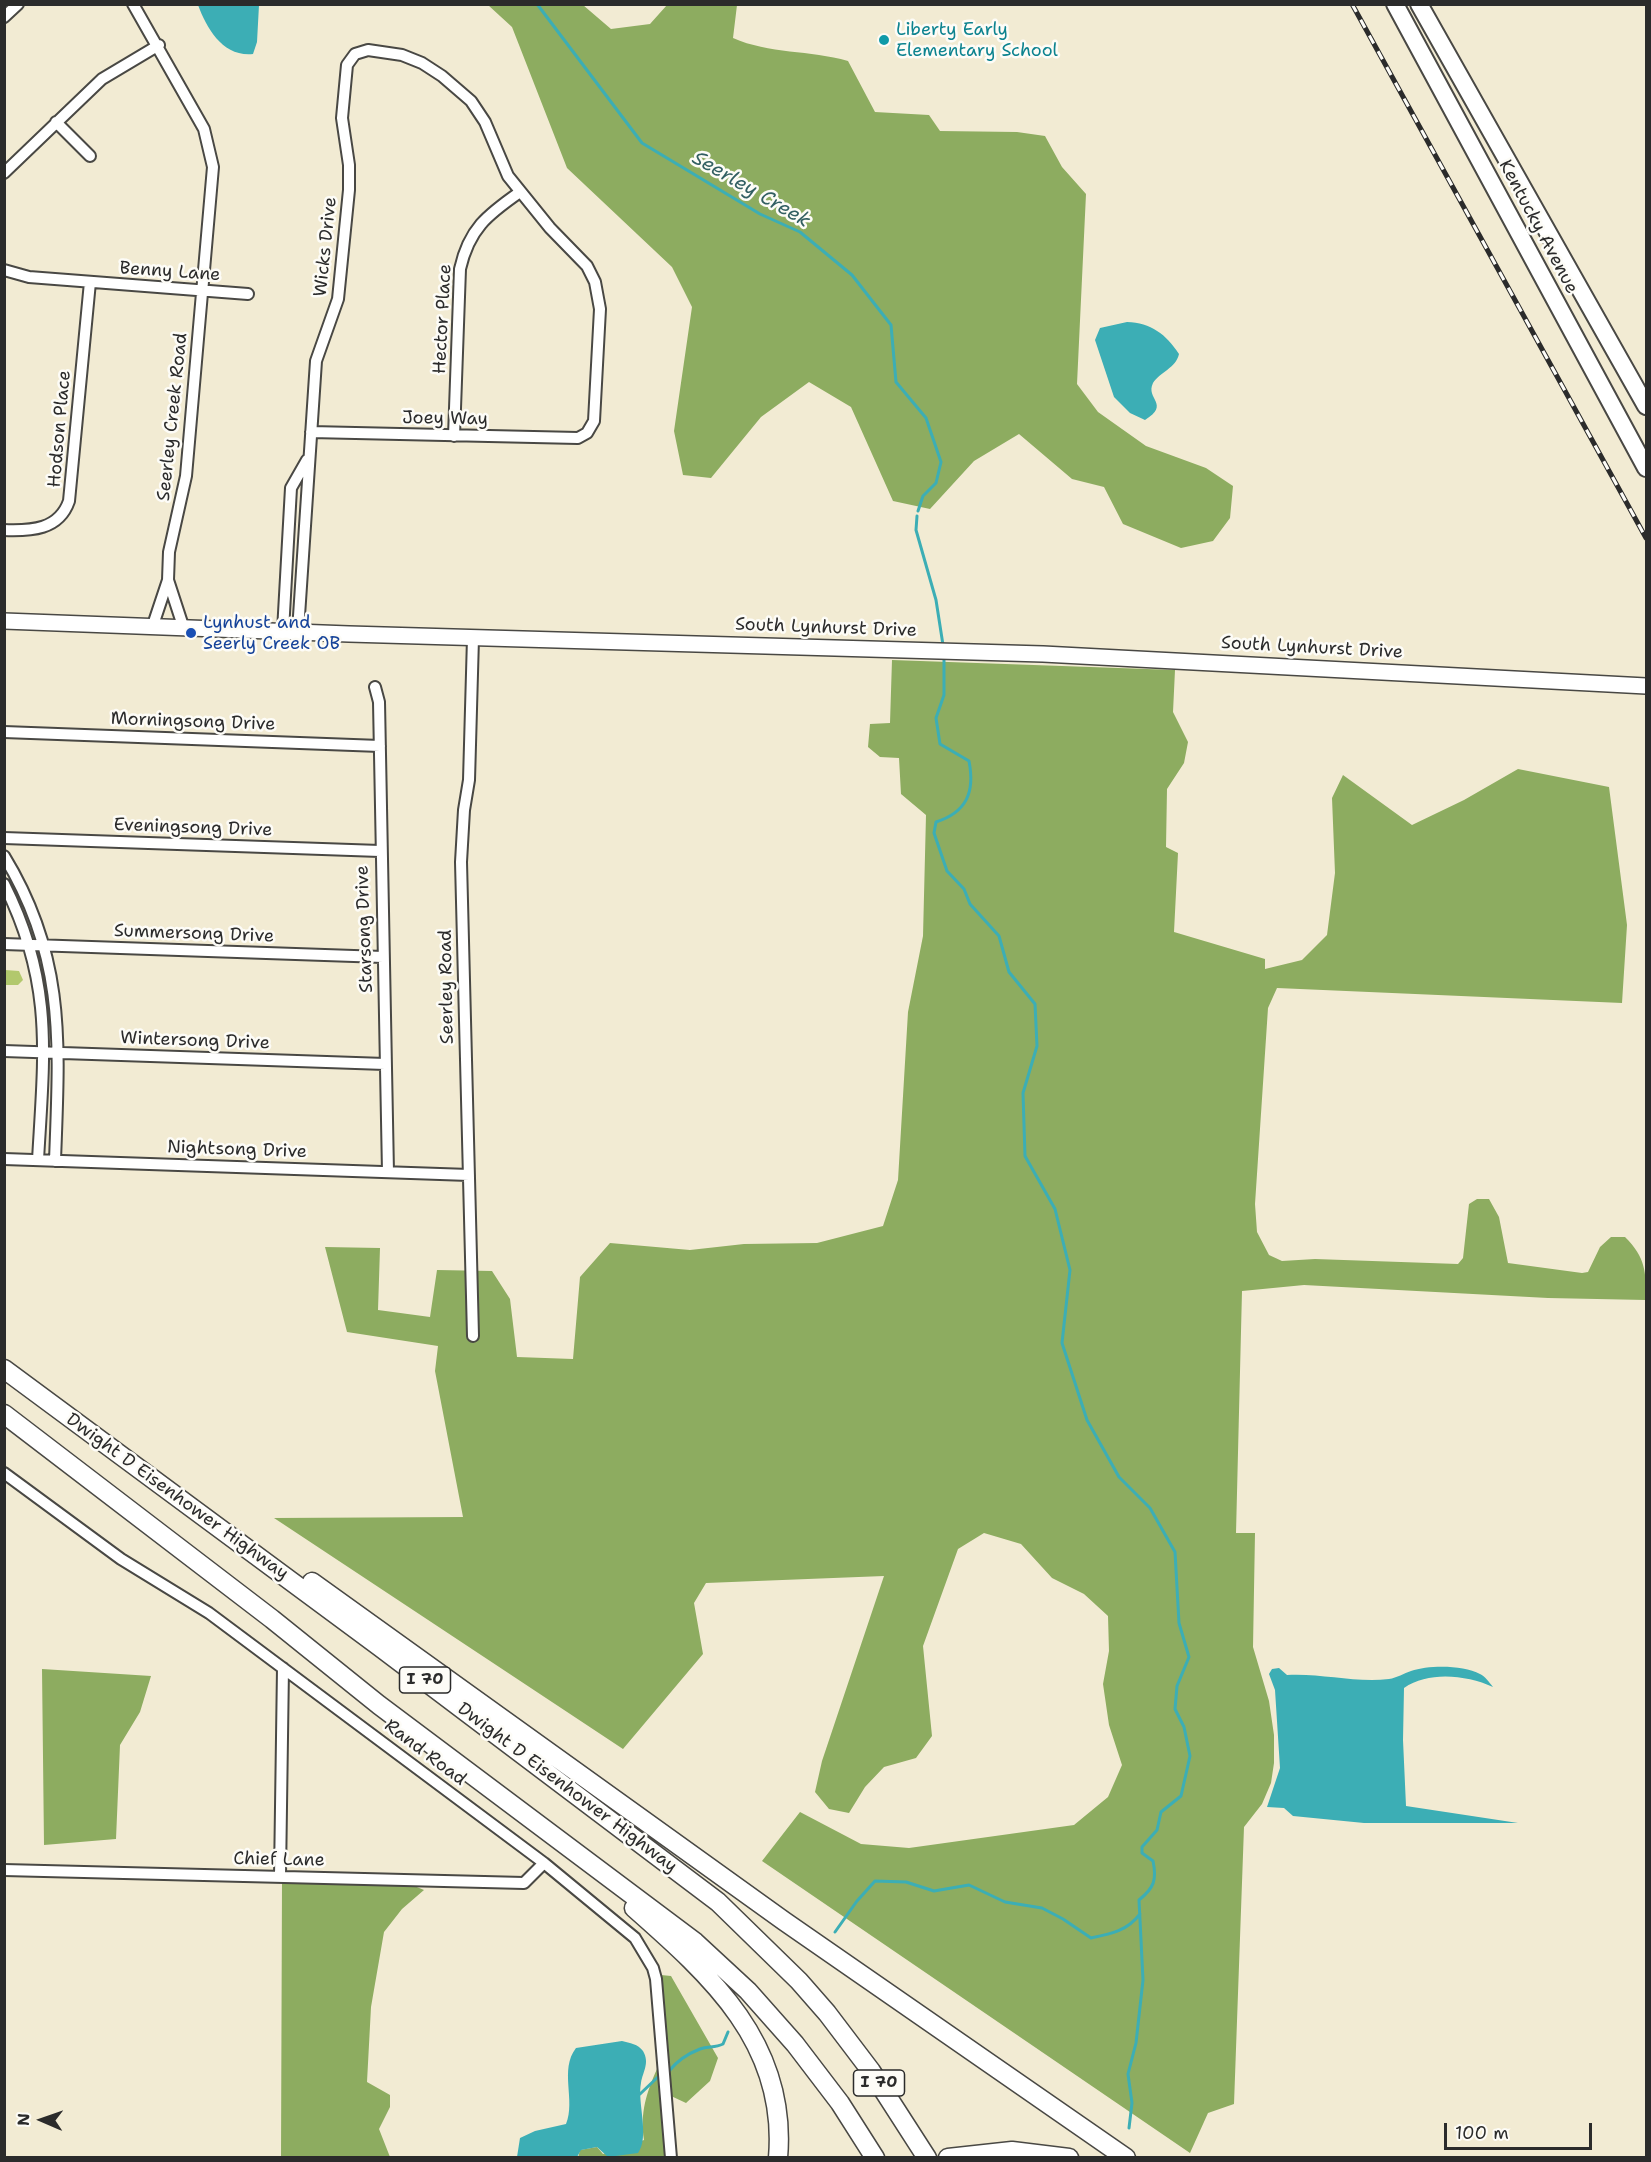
<!DOCTYPE html>
<style>
body{margin:0}
#map{position:relative;width:1651px;height:2162px;overflow:hidden;background:#f2ebd3;font-family:"Shantell Sans",sans-serif}
canvas{display:block}
.frame{position:absolute;inset:0;border:6px solid #2b2b2b;pointer-events:none}
.north{position:absolute;left:12px;top:2090px;width:60px;height:60px;-webkit-text-stroke:4px #fdfcf7;paint-order:stroke;rotate:272deg;font-size:16px;font-weight:700;line-height:24px;text-align:center;color:#2b2b2b}
.north::after{content:'';display:block;margin:auto;width:21px;height:27px;background:#2b2b2b;clip-path:polygon(50% 0,100% 100%,50% 72%,0 100%)}
.scale{position:absolute;left:1444px;top:2123px;width:148px;height:27px;box-sizing:border-box;border:3px solid #2b2b2b;border-top:0;padding-left:8px;font-size:18px;line-height:21px;white-space:nowrap;color:#2b2b2b;-webkit-text-stroke:4px #fdfcf7;paint-order:stroke}
</style>
<div id="map">
<canvas width="1651" height="2162"></canvas>
<div class="frame"></div>
<div class="north">N</div>
<div class="scale">100 m</div>
</div>
<script>
const g = document.querySelector('canvas').getContext('2d');
g.lineJoin = 'round';
function fill(path, color) { g.fillStyle = color; g.fill(path, 'evenodd'); }
function stroke(path, color, width, dash) { g.strokeStyle = color; g.lineWidth = width; g.lineCap = dash ? 'butt' : 'round'; g.setLineDash(dash || []); g.stroke(path); }
function label(font, color, halo, rows, align = 'center') {
  g.font = font + ' "Shantell Sans",sans-serif'; g.lineWidth = 5; g.setLineDash([]); g.textBaseline = 'middle'; g.strokeStyle = halo; g.fillStyle = color; for (const [text, x, y, turn = 0] of rows) {
    g.save(); g.translate(x, y); g.rotate((+turn || 0) * Math.PI / 180); g.textAlign = isNaN(turn) ? turn : align; if (halo) g.strokeText(text, 0, 0); g.fillText(text, 0, 0); g.restore();
  }
}
const green = new Path2D(`
 M5,970l14,1 4,9 -5,5h-13z`);
const forest = new Path2D(`
 M488,5h95l28,24 39,-5 17,-19h70l-4,33c36,16 77,12 115,23l27,51 54,3 11,16 77,1 28,4 17,31 24,27 -9,190 21,28 48,34 60,22 27,18 -3,32 -17,23 -32,7 -58,-24 -19,-37 -32,-8 -53,-45 -45,27 -44,48 -37,-8 -42,-94 -42,-25 -48,35 -50,61 -28,-3 -9,-44 18,-124 -20,-40 -105,-99 -55,-141z
 M892,660l283,10 -2,42 15,30 -4,21 -17,26 -1,58 12,6 -4,79 91,27v10l37,-9 25,-25 8,-62 -3,-75 11,-23 69,50 52,-25 54,-31 91,18 18,138 -5,78 -345,-15 -9,20 -13,196 2,28 12,23 13,6 33,-2 143,5 5,-6 6,-54 8,-5h12l10,18 9,46 74,10 6,-1 12,-25 11,-10h14c21,21 21,35 21,63l-98,-2 -244,-13 -62,6 -6,242h19l-2,114 16,54 5,34v28l-3,20 -9,21 -18,23 -10,277 -26,9 -18,40 -428,-292 38,-49 61,32 48,4 165,-23 34,-28 14,-32 -13,-40 -6,-41 6,-33 -1,-35 -24,-22 -32,-16 -31,-34 -37,-11 -26,16 -35,97 9,90 -16,22 -32,9 -19,20 -16,26 -20,-4 -14,-17 7,-31 62,-185 -178,7 -12,20 9,51 -80,95 -349,-231 189,-1 -28,-146 3,-25 -91,-14 -22,-85 55,1 -2,62 52,7 7,-47 55,1 18,28 7,58 56,2 7,-82 30,-34 80,7 54,-6 73,-1 66,-17 15,-46 10,-168 15,-76 3,-121 -25,-21 -2,-36 -19,-1 -12,-10 2,-23 20,-1z
 M42,1669l109,7 -11,36 -20,33 -4,94 -72,6z
 M282,1882l130,3 12,5 -22,19 -18,23 -13,75 -4,75 23,13v12l-11,22 11,28 -109,1z
 M661,1975l10,1 47,82 -8,23 -24,22 -15,-7 -4,-20z
 M657,2069l10,88 -89,1 2,-8 17,-3 6,7 41,-14c-4,-27 2,-46 13,-71z`);
const water = new Path2D(`
 M198,5h61l-2,37 -4,12c-30,3 -46,-25 -55,-49z
 M1127,322c24,1 39,12 52,32 -3,14 -19,18 -26,29 -8,16 18,21 -8,37l-15,-7 -16,-16 -19,-57 5,-12z
 M1279,1668l8,7c34,-2 68,8 102,4 8,-1 15,-6 22,-8 18,-6 52,-6 69,3 5,2 9,8 13,13 -27,-12 -64,-16 -89,1l-1,52 3,66 112,17h-154l-71,-7 -9,-8 -17,-1 13,-39 -5,-78 -6,-16 3,-5z
 M622,2041c8,2 16,3 21,10 7,12 0,20 -2,32 -4,19 9,54 -3,70l-30,4 -11,-10 -16,3 -4,7h-60l3,-19 15,-7 31,-7c10,-24 -7,-54 10,-76z`);
const stream = new Path2D(`
 M537,4l105,139 118,71 40,18 52,43 39,50 5,57 30,36 15,44 -5,21 -13,13 -5,15
 M917,516l-1,14 20,70 7,45
 M944,655v40l-8,23 4,26 29,17c6,31 -2,51 -33,61l-2,11 13,38 17,18 6,15 29,32 10,36 26,32 2,42 -14,47 2,63 30,53 15,61 -8,73 25,77 32,57 31,31 25,44 4,71 10,34 -12,29 -2,23 9,18 6,29 -9,40 -20,16 -4,18 -15,17v6l11,8c4,19 1,27 -14,39l4,80 -7,63 -8,31 4,29 -3,25
 M835,1932l22,-31 18,-20 31,1 28,9 35,-6 36,17 37,6 21,11 28,19c20,-4 36,-7 49,-24
 M669,2071c8,-10 18,-17 31,-22 8,-3 15,-1 23,-5l5,-12
 M640,2094l20,-19`);
const street = new Path2D(`
 M133,4l71,125 9,38 -27,309 -17,76 -1,28 -15,45
 M4,17l14,-13
 M56,122l34,34
 M4,173l98,-94 57,-34
 M4,270l25,7 219,17
 M454,436l6,-167c9,-40 27,-54 60,-77
 M4,530c27,1 55,0 65,-29l21,-219
 M168,580l15,46
 M283,631l8,-143 16,-28
 M298,631l18,-270 22,-62 11,-109v-25l-7,-47 5,-53 8,-11 13,-4 34,5 20,8 20,13 29,25 14,21 23,54 42,52 37,38 8,16 5,27 -6,112 -7,12 -9,5 -267,-6
 M473,638l-4,142 -5,30 -3,52 12,474
 M375,687l4,15 9,470
 M4,732l376,14
 M4,838l376,13
 M4,856c63,103 55,190 51,305
 M4,884c50,99 40,170 34,276
 M4,944l379,13
 M4,1051l381,13
 M4,1159l465,16
 M4,1473l117,86 88,54 335,250 91,75 18,30 3,11 15,179
 M4,1870l520,13 20,-20
 M280,1876l3,-208`);
const secondary = new Path2D(`
 M4,621l345,13 694,20 603,32`);
const primary = new Path2D(`
 M1395,4l251,464
 M1419,4l227,402`);
const highway = new Path2D(`
 M4,1369l376,278 338,255 81,79 28,32 44,58 56,87
 M4,1414l268,205 107,86 316,237 53,49 47,53 45,59 35,55
 M312,1582l472,339 342,237
 M634,1908c77,68 154,136 144,250
 M948,2158l64,-7 57,7`);
const rail = new Path2D(`
 M1352,4l294,534`);
const markers = [
 [884,40,6,"#0f9aa8"],
 [191,633,6,"#1a4fb4"]
];
const shields = [
 [425,1680,51],
 [879,2083,51]
];
const shieldNames = [
 ["I 70",425,1680],
 ["I 70",879,2083]
];
const cultureNames = [
 ["Liberty Early",896,30],
 ["Elementary School",896,51]
];
const streetNames = [
 ["Kentucky Avenue",1538,227,62],
 ["Wicks Drive",326,247,-84],
 ["Benny Lane",170,272,4],
 ["Hector Place",443,319,-87],
 ["Seerley Creek Road",173,417,-84],
 ["Joey Way",445,419,1],
 ["Hodson Place",60,429,-85],
 ["South Lynhurst Drive",826,628,2],
 ["South Lynhurst Drive",1312,648,3],
 ["Morningsong Drive",193,722,2],
 ["Eveningsong Drive",193,828,2],
 ["Starsong Drive",365,929,-92],
 ["Summersong Drive",194,934,2],
 ["Seerley Road",447,987,-91],
 ["Wintersong Drive",195,1041,2],
 ["Nightsong Drive",237,1150,2],
 ["Dwight D Eisenhower Highway",177,1497,36],
 ["Rand Road",425,1753,37],
 ["Dwight D Eisenhower Highway",567,1788,37],
 ["Chief Lane",279,1860,1]
];
const transitNames = [
 ["Lynhust and",203,623],
 ["Seerly Creek OB",203,644]
];
const waterNames = [
 ["Seerley Creek",751,190,30]
];
fill(green, '#b2c86d');
fill(forest, '#8dac60');
fill(water, '#3caeb5');
stroke(stream, '#3caeb5', 3);
stroke(street, '#494844', 14);
stroke(secondary, '#494844', 18);
stroke(primary, '#494844', 20);
stroke(highway, '#494844', 21);
stroke(street, '#fff', 10);
stroke(secondary, '#fff', 15);
stroke(primary, '#fff', 16);
stroke(highway, '#fff', 18);
stroke(rail, '#2b2b2b', 5);
stroke(rail, '#fdfcf7', 3, [9]);
for (const [x, y, r, color] of markers) { const dot = new Path2D(); dot.arc(x, y, r, 0, 2 * Math.PI); g.fillStyle = color; g.fill(dot); stroke(dot, '#fdfcf7', 2); }
for (const [x, y, w] of shields) { const box = new Path2D(); box.roundRect(x - w / 2, y - 13, w, 26, 4.5); g.fillStyle = '#fdfcf7'; g.fill(box); stroke(box, '#2b2b2b', 1.5); }
label('bold 16px', '#2b2b2b', null, shieldNames);
label('18px', '#0d838f', '#fdfcf7', cultureNames, 'left');
label('18px', '#2b2b2b', '#fdfcf7', streetNames);
label('18px', '#164399', '#fdfcf7', transitNames, 'left');
label('italic 20px', '#325f62', '#fdfcf7', waterNames);
</script>
